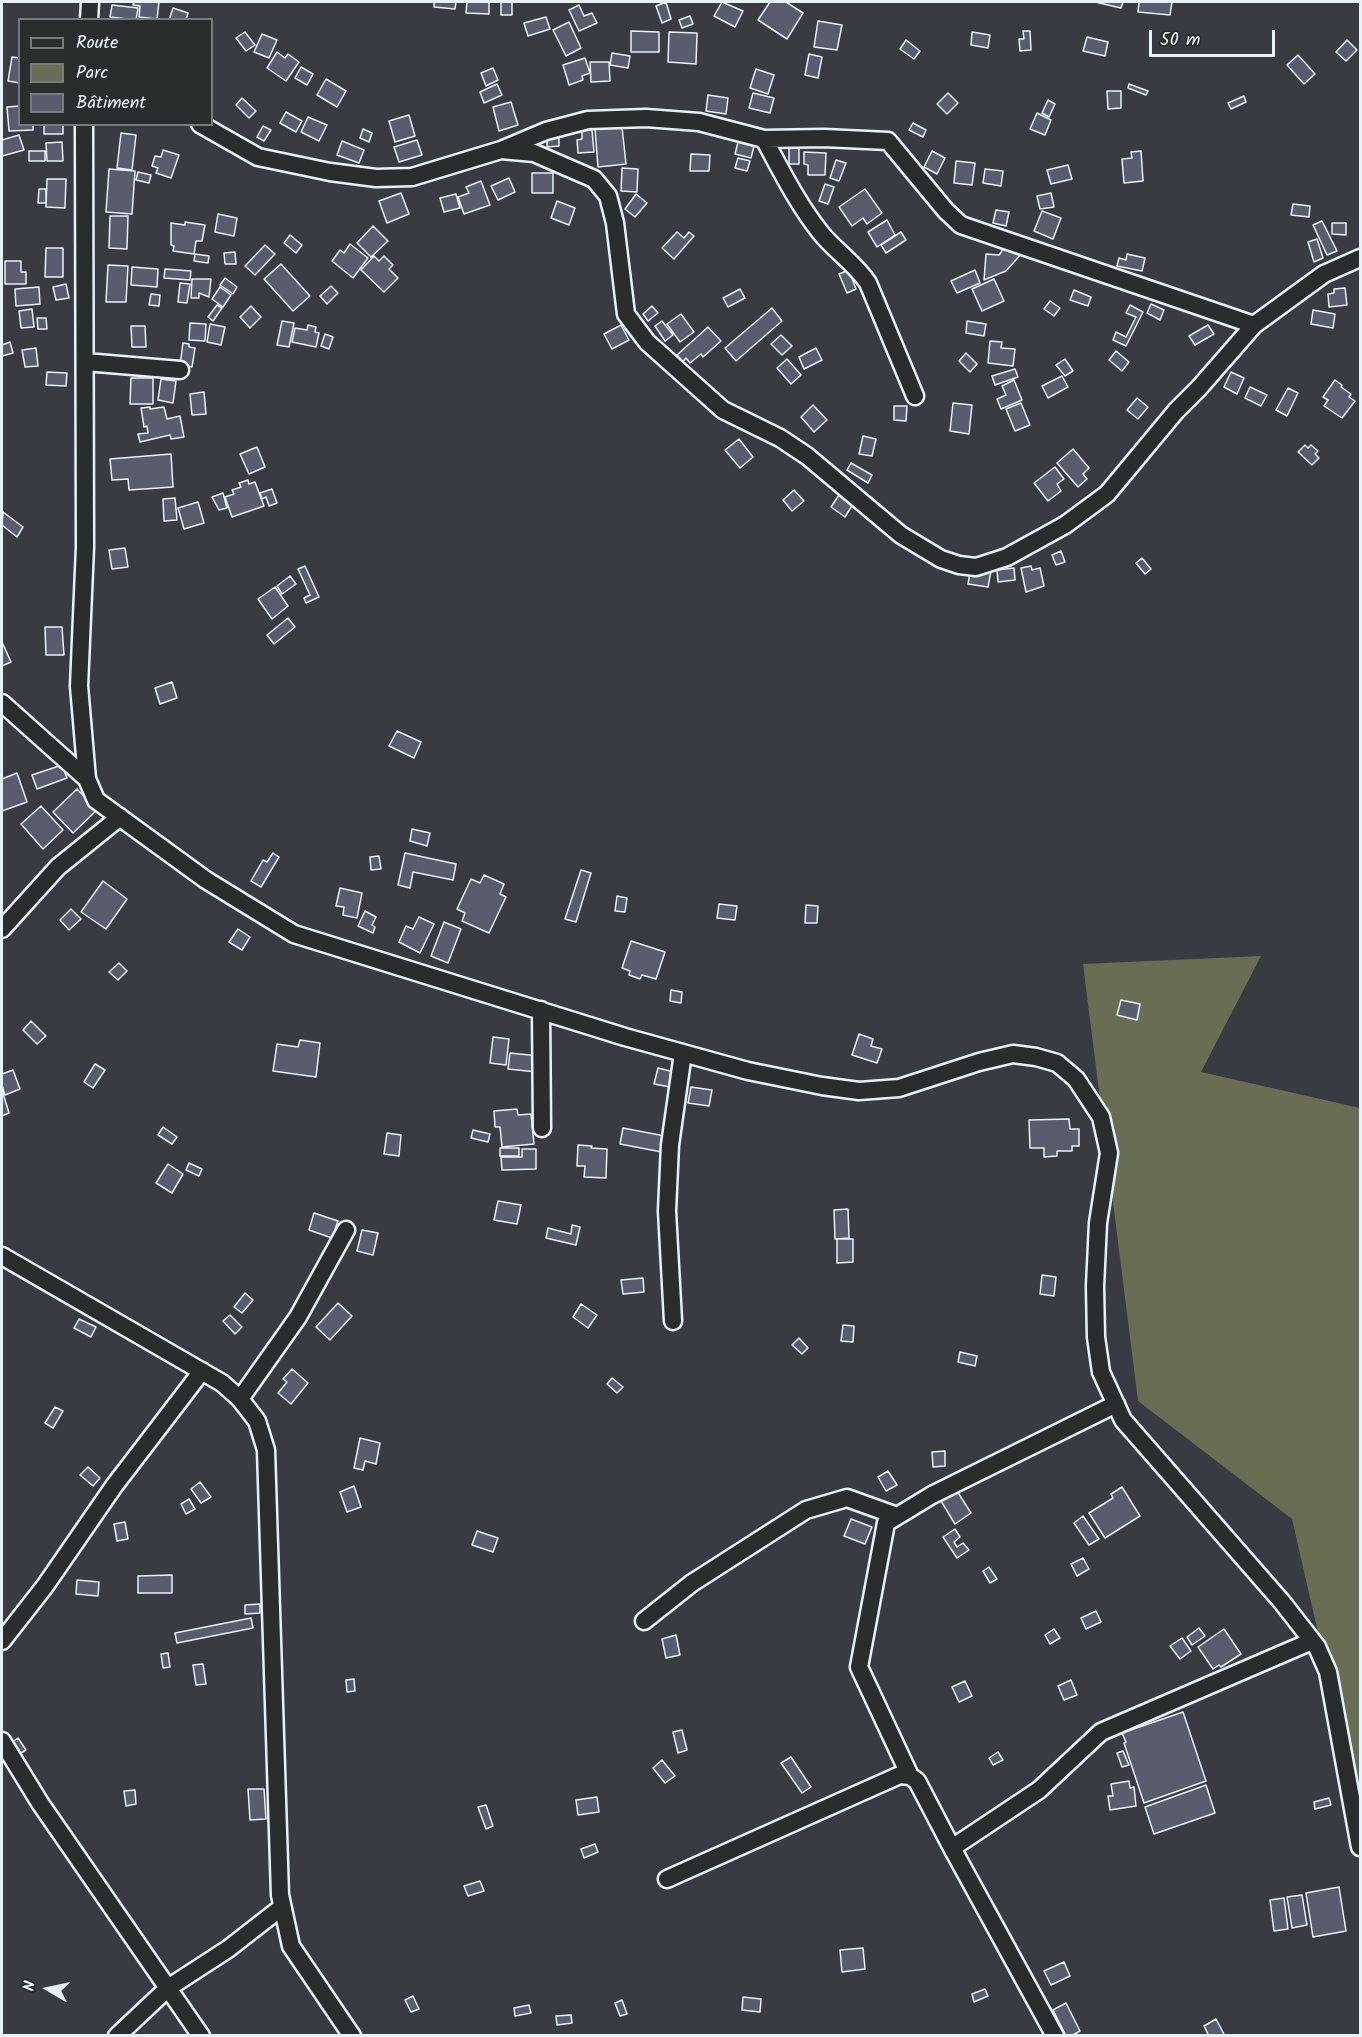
<!DOCTYPE html>
<meta charset="utf-8">
<style>
body{margin:0}
#map{position:relative;width:1362px;height:2037px;overflow:hidden;background:#383b41;font-family:Kalam,sans-serif}
canvas{display:block}
.frame{position:absolute;inset:0;border:3px solid #e8f1f8;pointer-events:none}
.legend{position:absolute;left:18px;top:18px;width:195px;height:108px;box-sizing:border-box;background:#2a2d2e;border:2px solid #767b7f;margin:0;padding:8px 10px;list-style:none;font-size:18px;color:#e8f1f8}
.legend li{display:flex;align-items:center;gap:12px;height:30px}
.legend b{width:30px;border:2px solid #767b7f}
.north{position:absolute;left:18px;top:1959px;width:60px;height:60px;-webkit-text-stroke:4px #2a2d2e;paint-order:stroke;rotate:279deg;font-size:16px;font-weight:700;line-height:24px;text-align:center;color:#e8f1f8}
.north::after{content:'';display:block;margin:auto;width:21px;height:27px;background:#e8f1f8;clip-path:polygon(50% 0,100% 100%,50% 72%,0 100%)}
.scale{position:absolute;left:1149px;top:30px;width:126px;height:27px;box-sizing:border-box;border:3px solid #e8f1f8;border-top:0;padding-left:8px;font-size:18px;line-height:21px;white-space:nowrap;color:#e8f1f8;-webkit-text-stroke:4px #2a2d2e;paint-order:stroke}
</style>
<div id="map">
<canvas width="1362" height="2037"></canvas>
<div class="frame"></div>
<ul class="legend">
<li><b style="height:8px;background:#2a2d2e"></b>Route</li>
<li><b style="height:16px;background:#676e53"></b>Parc</li>
<li><b style="height:16px;background:#585c6d"></b>Bâtiment</li>
</ul>
<div class="north">N</div>
<div class="scale">50 m</div>
</div>
<script>
const g = document.querySelector('canvas').getContext('2d');
g.lineJoin = 'round';
function fill(path, color) { g.fillStyle = color; g.fill(path, 'evenodd'); }
function stroke(path, color, width, dash) { g.strokeStyle = color; g.lineWidth = width; g.lineCap = dash ? 'butt' : 'round'; g.setLineDash(dash || []); g.stroke(path); }
const green = new Path2D(`
 M1261,956l-60,116 159,36v708l-68,-297 -154,-118 -55,-437z`);
const building = new Path2D(`
 M134,2h25l-2,17 -18,-2 1,-11 -7,-1z
 M434,2h22l-1,7 -21,-2z
 M467,2h22v12l-23,-1z
 M501,2h11v13h-11z
 M666,2l5,17 -9,4 -6,-17z
 M722,2l21,9 -8,16 -21,-11z
 M770,2h16l17,11 -16,26 -29,-19z
 M1095,2h28l-2,6z
 M1139,2h33l-2,13 -32,-3z
 M112,5l26,3 -2,12 -26,-3z
 M579,5l5,11 8,-3 5,10 -18,8 -10,-21z
 M173,8l15,5 -2,7h-17z
 M690,16l3,8 -11,4 -3,-8z
 M546,17l4,12 -22,7 -4,-13z
 M818,21l24,4 -5,25 -23,-3z
 M569,22l12,26 -15,8 -13,-26z
 M631,31l28,1v20h-28z
 M1023,31h7l1,19 -11,1 -1,-12h5z
 M245,32l10,13 -9,6 -10,-13z
 M669,32l28,1 -1,31 -28,-2z
 M972,32l18,3 -2,13 -17,-3z
 M262,34l15,6 -8,18 -15,-6z
 M1087,37l21,5 -3,14 -22,-5z
 M906,40l14,11 -6,8 -14,-10z
 M1347,40l10,10 -11,11 -10,-9z
 M277,52l8,6 3,-4 11,8 -13,19 -19,-13z
 M612,53l18,3 -2,12 -18,-3z
 M809,54l13,3 -4,21 -13,-3z
 M1298,55l17,19 -11,10 -17,-19z
 M12,57l8,1v25l-12,-2z
 M585,58l5,15 -8,3 1,4 -14,5 -6,-20z
 M590,62h19l1,19 -19,1z
 M301,67l12,7 -6,11 -12,-7z
 M493,68l5,12 -12,6 -5,-13z
 M756,69l18,6 -6,19 -18,-6z
 M326,79l20,12 -9,16 -20,-12z
 M497,84l5,11 -18,8 -4,-11z
 M1129,84l19,7 -2,4 -18,-7z
 M1107,91h14v17l-13,1z
 M753,93l21,5 -4,15 -21,-5z
 M948,93l10,10 -11,11 -10,-10z
 M708,95l20,3 -2,16 -20,-3z
 M1244,96l2,6 -15,7 -3,-6z
 M242,98l14,13 -7,7 -13,-13z
 M1048,100l7,4 -6,13 -7,-4z
 M511,102l7,23 -19,6 -6,-24z
 M20,106v18h13v6l-24,1 -2,-24z
 M286,112l16,9 -6,11 -16,-9z
 M1037,113l14,7 -6,15 -15,-6z
 M409,115l6,21 -20,6 -6,-21z
 M308,117l19,8 -8,16 -18,-9z
 M913,123l13,7 -3,7 -14,-7z
 M44,124h19v10h-19z
 M263,126l8,4 -7,11 -7,-4z
 M622,127l4,37 -28,3 -3,-38z
 M363,129l9,4 -3,9 -9,-4z
 M592,130l2,22 -16,1 -1,-13 5,-1v-8z
 M121,133l15,2 -4,35 -15,-2z
 M19,135l5,15 -22,6v-16z
 M559,135v11l-12,1v-11z
 M417,140l5,15 -23,7 -5,-15z
 M342,141l22,9 -5,13 -22,-8z
 M62,142l1,19h-16l-1,-18z
 M738,142l16,4 -3,12 -16,-4z
 M789,148h10v16h-10z
 M163,150l16,5 -8,23 -15,-5 2,-5 -6,-2 3,-10 6,1z
 M29,151h16v10h-16z
 M932,151l13,7 -8,16 -13,-7z
 M1141,151l2,30 -19,2 -2,-24 10,-1 -1,-6z
 M804,152l22,1 -1,22h-17v-10l-4,-1z
 M691,154l19,1 -1,16h-19z
 M738,158l12,3 -3,10 -12,-3z
 M836,160l10,3 -7,18 -9,-3z
 M956,161l19,2 -3,22 -18,-2z
 M1068,165l4,14 -21,5 -4,-14z
 M622,168l16,1 -1,23 -16,-1z
 M109,169l26,2 -3,43 -26,-2z
 M985,169l18,2 -2,15 -18,-3z
 M138,172l13,3 -2,8 -13,-3z
 M532,173h21v20h-21z
 M509,178l6,14 -17,8 -7,-14z
 M47,179h19l-1,29 -19,-1z
 M481,181l9,24 -26,9 -6,-17 11,-4 -3,-6z
 M825,184l9,3 -6,17 -9,-3z
 M39,189h7v14h-8z
 M865,189l17,24 -15,11 -4,-6 -11,8 -13,-19z
 M401,193l8,21 -22,9 -8,-22z
 M1051,193l3,14 -14,2 -3,-13z
 M456,194l4,14 -16,4 -4,-14z
 M636,194l11,9 -12,14 -10,-8z
 M557,201l18,7 -6,17 -18,-7z
 M1293,204l17,2 -1,11 -18,-2z
 M996,210l13,2 -3,14 -13,-3z
 M1042,211l19,7 -8,21 -19,-8z
 M218,214l19,4 -3,18 -19,-4z
 M110,216h18l-1,33 -18,-1z
 M887,220l8,15 -18,12 -9,-15z
 M1322,221l15,30 -10,4 -14,-30z
 M185,222l20,3 -3,16h-6l-2,13 -21,-3 1,-5 -3,-1v-22l14,2z
 M1332,223h14v12l-14,-1z
 M373,226l15,15 -17,16 -14,-14z
 M677,232l7,6 5,-6 5,4 -20,23 -12,-11z
 M901,232l5,8 -20,13 -5,-8z
 M290,235l12,10 -6,8 -12,-10z
 M1317,239l6,19 -9,4 -6,-20z
 M350,244l18,14 -15,20 -21,-17 8,-11 4,3z
 M265,245l10,9 -20,21 -10,-9z
 M1006,245l17,7 -17,19 -22,9 2,-26 13,1z
 M46,248h17v29h-18z
 M235,252l1,12h-11l-1,-11z
 M195,254l14,2 -1,7 -14,-2z
 M1127,254l18,4 -3,13 -25,-5 2,-8 7,2z
 M374,256l5,5 5,-5 9,9 -4,4 9,9 -14,14 -23,-22z
 M5,261h16v11h5v12h-21z
 M281,264l29,32 -17,15 -29,-32z
 M108,265l20,1 -2,36h-20z
 M132,267l26,2 -1,18 -26,-2z
 M165,269l26,2 -1,9 -26,-2z
 M849,270l7,19 -9,4 -8,-19z
 M975,270l5,13 -23,10 -6,-12z
 M225,278l12,9 -4,7 -13,-9z
 M192,279h19l-2,18 -10,-4v5h-8z
 M994,279l10,22 -22,10 -10,-22z
 M180,283l10,1 -3,19 -9,-1z
 M66,284l3,14 -13,2 -3,-13z
 M331,286l7,7 -11,11 -7,-8z
 M39,287l1,17 -24,2 -1,-17z
 M220,287l11,8 -8,12 -11,-8z
 M1345,288l2,17 -18,2 -1,-13 6,-1v-4z
 M740,289l5,9 -17,9 -5,-9z
 M1074,290l17,7 -3,9 -18,-6z
 M151,294l9,1 -1,11 -10,-1z
 M1050,301l10,7 -6,8 -10,-7z
 M1151,304l13,6 -4,10 -13,-7z
 M217,305l5,3 -9,13 -5,-4z
 M1130,305l13,7 -17,34 -13,-6 3,-8 10,5 10,-20 -10,-4z
 M251,306l10,11 -11,11 -10,-11z
 M652,306l6,7 -10,8 -5,-7z
 M772,308l10,13 -46,40 -11,-13z
 M32,309l2,18 -13,1 -2,-17z
 M1313,310l22,4 -2,14 -22,-4z
 M681,314l13,18 -14,10 -13,-18z
 M37,318h9l1,11h-9z
 M282,321l12,2 -5,24 -12,-2z
 M662,321l11,14 -8,6 -10,-15z
 M967,321l19,3 -2,12 -18,-3z
 M190,323l16,1 -1,17 -16,-1z
 M210,324l15,3 -4,18 -14,-3z
 M308,325l8,2 -1,5 4,1 -3,14 -24,-5 3,-14 12,2z
 M621,325l8,15 -17,9 -8,-15z
 M1208,325l6,9 -19,11 -6,-9z
 M131,326h14l1,21h-14z
 M708,327l13,14 -18,16 -2,-3 -11,9 -4,-5 -3,4 -6,-7z
 M325,334l8,3 -4,12 -8,-3z
 M781,335l11,11 -10,9 -11,-11z
 M990,341l12,1 -1,6 14,1 -2,17 -25,-3z
 M10,342l3,11 -11,3v-11z
 M183,343l6,1v3l6,1 -3,19 -12,-2z
 M36,348l2,18 -13,1 -3,-17z
 M816,348l6,12 -18,9 -5,-12z
 M1116,351l13,11 -7,9 -13,-11z
 M966,353l11,11 -7,8 -11,-11z
 M787,359l14,16 -10,9 -14,-16z
 M1065,359l8,12 -8,5 -9,-11z
 M1015,369l3,8 -23,8 -3,-9z
 M47,372l20,1 -1,13 -20,-1z
 M1231,372l13,6 -7,16 -13,-7z
 M1062,376l6,11 -20,11 -6,-12z
 M131,378h22v26h-23z
 M161,379l15,2 -3,22 -15,-3z
 M1014,380l8,20 -21,9 -4,-10 9,-4 -4,-9z
 M1335,380l7,5 -1,2 10,7 -2,3 6,4 -13,17 -18,-12 4,-6 -5,-3z
 M1250,387l17,8 -6,11 -16,-8z
 M1288,388l10,5 -11,23 -11,-6z
 M204,392l2,22 -14,1 -2,-21z
 M1137,398l11,9 -10,12 -11,-9z
 M953,403l19,2 -3,29 -19,-3z
 M1021,403l9,22 -15,6 -9,-22z
 M813,405l14,15 -13,12 -13,-15z
 M894,406h13l-1,15 -12,-1z
 M150,407v2l14,-2 3,12 13,-3 4,21 -13,2 -1,-4 -30,7 -2,-8 10,-1 -1,-7 -3,1 -3,-19z
 M863,436l13,3 -4,17 -13,-2z
 M739,439l14,18 -13,11 -15,-18z
 M1305,445l3,3 3,-3 7,6 -3,3 4,4 -7,7 -14,-13z
 M257,447l8,20 -16,7 -9,-20z
 M1073,449l16,19 -6,6 4,5 -9,8 -21,-24z
 M171,454l2,33 -44,3 -1,-11 -16,1 -2,-21z
 M851,463l21,12 -4,8 -21,-13z
 M1055,467l9,12 -7,5 4,7 -13,10 -14,-18z
 M248,480l1,4 6,-2 9,24 -32,11 -7,-20 9,-3 -2,-4 9,-3 -2,-4z
 M272,489l5,14 -8,3 -3,-9 -4,2 -2,-6z
 M794,490l10,11 -12,10 -9,-11z
 M841,492l14,9 -10,16 -14,-10z
 M223,493l4,15 -8,2 -7,-13z
 M175,498l2,22 -13,1 -1,-22z
 M198,502l6,21 -20,6 -6,-21z
 M3,512l20,15 -6,10 -15,-12z
 M125,548l3,19 -16,2 -3,-19z
 M1061,551l4,11 -9,3 -4,-10z
 M1142,558l9,11 -6,5 -9,-11z
 M305,566l14,31 -13,6 -2,-5 6,-3 -12,-26z
 M1031,566l1,4 8,-2 4,18 -18,6 -5,-24z
 M971,567l20,4 -3,16 -20,-3z
 M1014,568l1,12 -17,2 -1,-12z
 M290,576l6,8 -14,10 -5,-8z
 M275,587l13,19 -16,13 -14,-20z
 M288,618l7,9 -21,17 -7,-9z
 M45,627h17l2,28h-18z
 M2,642l9,20 -9,4z
 M172,682l5,16 -17,6 -5,-16z
 M397,731l24,11 -7,16 -25,-12z
 M62,765l5,13 -30,11 -5,-14z
 M17,773l10,29 -25,9v-32z
 M77,789l20,21 -24,23 -20,-21z
 M41,806l22,24 -20,19 -22,-25z
 M412,829l18,4 -3,13 -17,-5z
 M273,853l6,4 -18,30 -10,-6 12,-21 4,2z
 M405,853l51,11 -3,16 -40,-8 -3,16 -12,-3z
 M379,856l2,13 -10,1 -1,-13z
 M581,870l10,3 -15,49 -11,-3z
 M484,875l20,9 -4,10 6,3 -17,36 -27,-12 3,-8 -8,-4 14,-30 9,4z
 M103,881l24,18 -21,30 -25,-17z
 M340,888l22,5 -5,25 -14,-3 1,-8 -8,-1z
 M617,896l10,2 -2,14 -10,-1z
 M719,904l18,2 -2,14 -18,-2z
 M806,905l12,1 -1,17h-12z
 M71,909l10,10 -12,11 -9,-10z
 M365,911l11,6 -4,8 3,2 -2,6 -15,-7z
 M419,917l15,7 -14,29 -21,-11 7,-16 7,3z
 M444,922l17,7 -13,34 -17,-7z
 M238,929l12,8 -8,13 -13,-8z
 M631,941l34,11 -9,27 -14,-4 -2,4 -11,-4 1,-4 -8,-3z
 M119,963l8,8 -9,9 -9,-8z
 M671,990l11,2 -1,11 -11,-2z
 M1121,1000l19,4 -3,16 -20,-5z
 M31,1021l15,15 -9,8 -14,-14z
 M859,1034l14,5 -2,7 11,3 -5,14 -25,-8z
 M493,1037l16,2 -3,26 -16,-2z
 M300,1040l20,3 -4,34 -43,-6 4,-27 21,3z
 M510,1053l29,3 -2,16 -29,-3z
 M95,1064l10,6 -12,18 -9,-6z
 M658,1068l16,4 -4,15 -16,-3z
 M13,1070l7,19 -15,6 -3,-10v-11z
 M691,1087l21,3 -3,16 -21,-3z
 M2,1090l7,23 -7,3z
 M517,1109l1,6 13,-1 3,30 -32,3 -2,-20h-5l-1,-16z
 M1069,1119l1,10h9v17h-7v5h-15v5l-13,1v-9h-14l-1,-28z
 M163,1127l14,10 -5,7 -14,-9z
 M623,1128l47,9 -3,16 -47,-9z
 M473,1130l17,4 -2,8 -17,-4z
 M387,1133l14,2 -2,21 -15,-2z
 M578,1145l14,1 -1,2 16,1 -1,29 -22,-1 1,-11h-8z
 M500,1148h19v8h-19z
 M522,1149h14v20l-34,1 -1,-13h21z
 M189,1163l13,6 -3,7 -13,-6z
 M168,1164l15,10 -11,19 -16,-10z
 M498,1201l23,4 -4,19 -23,-4z
 M848,1209l1,29 -14,1 -1,-29z
 M314,1213l24,8 -6,17 -23,-8z
 M572,1225l8,2 -4,18 -30,-7 2,-10 23,6z
 M362,1230l16,3 -5,22 -16,-4z
 M837,1239h16v23l-16,1z
 M1042,1275l14,2 -2,19 -14,-2z
 M643,1278l1,14 -21,2 -2,-14z
 M245,1293l8,7 -11,13 -8,-6z
 M338,1303l14,13 -22,24 -14,-13z
 M581,1304l16,11 -9,13 -15,-11z
 M230,1315l12,12 -7,7 -12,-13z
 M79,1319l17,8 -5,10 -17,-9z
 M843,1325l11,1 -1,16 -12,-1z
 M799,1338l9,10 -6,6 -10,-9z
 M960,1352l17,4 -2,10 -17,-4z
 M292,1369l16,14 -17,21 -13,-11 9,-11 -4,-3z
 M612,1378l11,9 -6,6 -10,-9z
 M55,1407l8,4 -10,17 -8,-5z
 M360,1438l20,5 -4,21 -11,-3 -2,9 -9,-2z
 M945,1451v15l-12,1 -1,-15z
 M88,1467l12,11 -7,8 -13,-11z
 M888,1471l9,14 -11,6 -8,-14z
 M200,1482l11,15 -10,6 -10,-14z
 M354,1486l7,21 -14,5 -7,-20z
 M1122,1487l18,29 -35,22 -16,-25 24,-15 -2,-4z
 M957,1491l14,22 -16,11 -14,-23z
 M189,1499l6,10 -9,5 -5,-10z
 M1083,1516l16,23 -10,6 -15,-22z
 M851,1519l21,8 -7,17 -21,-8z
 M125,1522l3,17 -11,2 -3,-17z
 M955,1529l5,8 -6,5 3,5 6,-4 6,7 -12,8 -14,-21z
 M477,1531l21,7 -5,14 -21,-7z
 M1083,1558l6,11 -12,7 -6,-12z
 M989,1567l8,12 -7,4 -7,-12z
 M172,1575v18h-34v-17z
 M77,1580l22,2 -1,14 -22,-2z
 M260,1604v9l-15,1v-9z
 M1096,1611l5,11 -15,7 -5,-11z
 M251,1618l2,10 -76,15 -2,-10z
 M1199,1628l6,8 -13,9 -5,-8z
 M1054,1629l6,9 -10,6 -5,-9z
 M1224,1629l17,25 -20,13 -2,-2 -6,4 -15,-22z
 M676,1635l4,20 -14,3 -4,-19z
 M1182,1638l9,13 -11,8 -10,-13z
 M168,1653l2,14 -7,1 -2,-14z
 M203,1664l3,20 -10,1 -3,-20z
 M354,1679l1,12 -8,1 -1,-12z
 M1071,1680l6,15 -13,5 -6,-14z
 M965,1681l7,15 -13,6 -7,-15z
 M1183,1712l23,69 -62,22 -20,-60 2,-1 -4,-9z
 M682,1730l5,20 -9,3 -5,-21z
 M18,1738l8,12 -8,5 -7,-12z
 M1123,1751l6,14 -7,2 -5,-14z
 M998,1752l5,8 -10,5 -4,-7z
 M791,1757l20,30 -9,6 -21,-30z
 M662,1760l13,16 -10,7 -12,-15z
 M1129,1781l1,7 4,-1 2,19 -26,4 -2,-14h5l-2,-12z
 M1206,1785l9,28 -61,21 -9,-27z
 M248,1789h16l2,30 -16,1z
 M135,1790l1,14 -10,2 -2,-15z
 M597,1797l2,15 -21,3 -2,-15z
 M1329,1798l2,7 -16,4 -1,-7z
 M486,1805l7,21 -7,3 -8,-22z
 M595,1844l3,8 -14,6 -3,-9z
 M480,1881l4,10 -16,5 -4,-10z
 M1339,1887l7,44 -33,6 -7,-44z
 M1302,1895l5,30 -15,3 -5,-31z
 M1284,1898l4,31 -14,2 -4,-31z
 M863,1948l2,21 -23,3 -2,-22z
 M1064,1962l6,14 -19,9 -7,-14z
 M985,1989l3,7 -14,6 -2,-8z
 M413,1996l6,13 -8,3 -6,-12z
 M743,1997l18,2 -1,13 -18,-2z
 M622,2000l5,14 -7,2 -5,-13z
 M1066,2003l14,28 -9,5h-5l-13,-26z
 M529,2005l2,8 -16,3 -1,-8z
 M571,2015l1,8 -15,2 -1,-9z
 M1216,2019l9,17h-16l-5,-10z`);
const minor = new Path2D(`
 M89,20l1,-18
 M84,124l1,423 -6,139 8,93 9,21 110,80 88,54 331,103 123,34 74,15 37,5 40,-3 80,-26 34,-8 23,3 21,6 19,16 25,38 8,36 -11,70 -3,63 1,51 5,35 22,48 159,182 35,45 11,25 32,175
 M200,124l58,33 72,15 46,6 36,-1 89,-27 45,-19 42,-11 58,-2 53,4 65,17 60,-1 64,3 58,70 15,14 293,100
 M764,139c17,31 33,64 56,93 14,18 35,31 48,51l47,113
 M501,150l33,3 60,26 14,17 7,27 11,91 21,28 76,68 57,28 27,18 94,79 40,24 18,6 17,2 31,-10 58,-32 42,-31 69,-83 23,-23 55,-63 70,-51 36,-16
 M85,362l95,8
 M2,703l85,76
 M2,929l56,-62 62,-50
 M541,1010l1,118
 M2,1256l220,127 18,16 17,22 9,29 14,445 11,51 61,90
 M673,1321l-6,-110 3,-66 13,-92
 M240,1399l58,-82 48,-87
 M644,1621l48,-38 114,-73 41,-12 50,18
 M2,1641l43,-55 69,-100 88,-115
 M2,1741l38,62 161,233
 M952,1848l87,-58 62,-58 211,-91
 M667,1879l233,-104 10,1
 M117,2036l51,-48 60,-39 54,-42
 M1055,2036l-103,-188 -35,-67 -7,-5 -51,-109 27,-144 46,-28 184,-91`);
fill(green, '#676e53');
fill(building, '#585c6d');
stroke(building, '#e8f1f8', 1.5);
stroke(minor, '#e8f1f8', 21);
stroke(minor, '#2a2d2e', 16);
</script>
